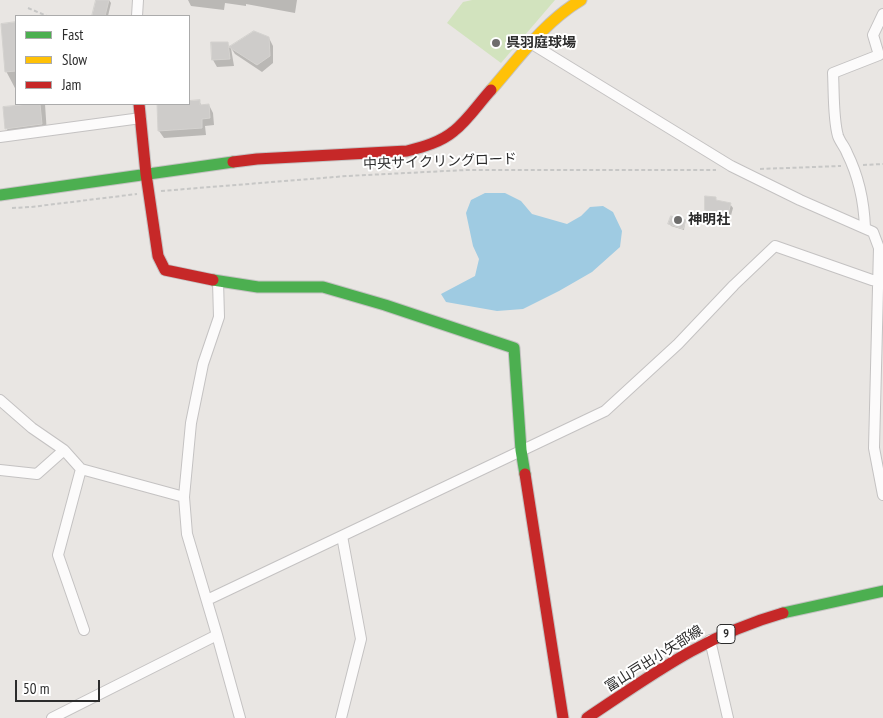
<!DOCTYPE html>
<meta charset="utf-8">
<style>
body{margin:0}
#map{position:relative;width:883px;height:718px;overflow:hidden;background:#e9e6e3;font-family:"PT Sans Narrow",sans-serif}
canvas{display:block}
.legend{position:absolute;left:15px;top:15px;width:175px;height:90px;box-sizing:border-box;background:#fff;border:1px solid #ababab;margin:0;padding:6px 9px;list-style:none;font-size:15px;color:#2c2c2c}
.legend li{display:flex;align-items:center;gap:10px;height:25px}
.legend b{width:25px;border:1px solid #ababab}
.scale{position:absolute;left:15px;top:680px;width:85px;height:22px;box-sizing:border-box;border:2px solid #2c2c2c;border-top:0;padding-left:6px;font-size:15px;line-height:18px;white-space:nowrap;color:#2c2c2c;-webkit-text-stroke:4px #fff;paint-order:stroke}
</style>
<div id="map">
<canvas width="883" height="718"></canvas>
<ul class="legend">
<li><b style="height:6px;background:#4caf50"></b>Fast</li>
<li><b style="height:6px;background:#ffc107"></b>Slow</li>
<li><b style="height:6px;background:#c62828"></b>Jam</li>
</ul>
<div class="scale">50 m</div>
</div>
<script>
const g = document.querySelector('canvas').getContext('2d');
g.lineJoin = 'round';
function fill(path, color) { g.fillStyle = color; g.fill(path, 'evenodd'); }
function stroke(path, color, width, dash) { g.strokeStyle = color; g.lineWidth = width; g.lineCap = dash ? 'butt' : 'round'; g.setLineDash(dash || []); g.stroke(path); }
function label(font, color, halo, rows, align = 'center') {
  g.font = font + ' "PT Sans Narrow","Noto Sans JP",sans-serif'; g.lineWidth = 4; g.setLineDash([]); g.textBaseline = 'middle'; g.strokeStyle = halo; g.fillStyle = color; for (const [text, x, y, turn = 0] of rows) {
    g.save(); g.translate(x, y); g.rotate((+turn || 0) * Math.PI / 180); g.textAlign = isNaN(turn) ? turn : align; if (halo) g.strokeText(text, 0, 0); g.fillText(text, 0, 0); g.restore();
  }
}
const pitch = new Path2D(`
 M472,0h83l-54,63 -54,-40 16,-21z`);
const water = new Path2D(`
 M485,193h20l16,8 11,13 35,10 14,-8 9,-9 13,-1 10,6 9,19 -2,16 -28,25 -33,19 -36,18 -26,2 -51,-9 -5,-8 34,-18 4,-17 -6,-13 -7,-33 5,-13z`);
const shadow = new Path2D(`
 M97,0h12l2,3 -3,13h-14z
 M188,0h109l-2,13 -49,-9v2l-21,-3 -1,7 -33,-4z
 M16,24v66l-10,-19 -4,-46z
 M269,38l4,8v17l-11,9 -27,-18 -4,-6 3,18 -17,1 -4,-7 14,-17 4,5z
 M199,101l3,5 7,-1 4,8 1,12 -9,1 1,9 -42,3 -5,-7 -1,-27h31v-2z
 M33,104h12l2,30 -35,5 -5,-10 -2,-21 28,-2z
 M717,202l13,2 3,4 -3,11 -21,-4 -3,-5z
 M685,222l-1,8 -13,-4 -1,-2z`);
const building = new Path2D(`
 M96,0h13l-4,16h-13z
 M16,22v49l-11,1 -4,-48z
 M254,31l15,6 1,19 -13,9 -28,-18z
 M211,42h17l2,17 -18,1z
 M200,100v5l9,-1 1,14 -8,1v9l-44,3 -1,-27h32v-3z
 M31,104h9l2,20 -37,5 -2,-22z
 M705,196l11,1v3l15,3 -3,11 -23,-4z
 M671,216l15,4 -3,9 -15,-5z`);
const path = new Path2D(`
 M28,8l19,8
 M863,165l20,-1
 M760,169l81,-3
 M161,191l186,-15 119,-6h250
 M12,208l19,-1 106,-13`);
const street = new Path2D(`
 M137,16l1,-16
 M532,44l199,122 69,34 73,32 6,16 -5,200 9,47
 M0,137l141,-19
 M865,228c-1,-27 -6,-51 -18,-75 -2,-6 -7,-11 -9,-17 -5,-17 -4,-45 -5,-63l46,-18 -6,-20 10,-21
 M218,281l1,36 -16,47 -12,59 -7,74 3,37 30,101 23,83
 M0,400l32,28 32,22 -27,24 -37,-4
 M64,450l17,19 103,28
 M81,469l-23,86 26,75
 M207,600l398,-189 73,-67 56,-59 41,-39 97,34 11,2
 M710,640l18,78
 M52,718l165,-83
 M341,718l20,-79 -19,-103`);
const fast = new Path2D(`
 M0,195l233,-33
 M213,280l45,7h65l62,18 129,43 7,102 4,24
 M783,613l100,-22`);
const slow = new Path2D(`
 M491,90c28,-32 53,-68 90,-90`);
const jam = new Path2D(`
 M139,104l7,70 12,82 7,14 48,10
 M233,162l24,-3 150,-8c16,-4 34,-9 47,-20 14,-11 25,-28 37,-41
 M525,474l38,244
 M587,718c66,-44 118,-83 196,-105`);
const markers = [
 [496,43,5,"#6e6d6c"],
 [678,220,5,"#6e6d6c"]
];
const shields = [
 [726,634,18]
];
const shieldNames = [
 ["9",726,634]
];
const poiNames = [
 ["呉羽庭球場",506,43],
 ["神明社",688,220]
];
const streetNames = [
 ["中央サイクリングロード",440,162,-2],
 ["富山戸出小矢部線",654,659,-32]
];
fill(pitch, '#d2e3be');
fill(water, '#9fcbe2');
fill(shadow, '#0003');
fill(building, '#ceccca');
stroke(building, '#d4d2cf', 1);
stroke(street, '#c4c2c2', 12);
stroke(fast, '#c4c2c2', 13);
stroke(slow, '#c4c2c2', 13);
stroke(jam, '#c4c2c2', 13);
stroke(path, '#c7c7c6', 2, [4, 2.5]);
stroke(street, '#fcfbfb', 10);
stroke(fast, '#4caf50', 11);
stroke(slow, '#ffc107', 11);
stroke(jam, '#c62828', 11);
for (const [x, y, r, color] of markers) { const dot = new Path2D(); dot.arc(x, y, r, 0, 2 * Math.PI); g.fillStyle = color; g.fill(dot); stroke(dot, '#fff', 2); }
for (const [x, y, w] of shields) { const box = new Path2D(); box.roundRect(x - w / 2, y - 9.5, w, 19, 4); g.fillStyle = '#fff'; g.fill(box); stroke(box, '#2c2c2c', 1); }
label('bold 12px', '#2c2c2c', null, shieldNames);
label('bold 14px', '#2c2c2c', '#fff', poiNames, 'left');
label('14px', '#2c2c2c', '#fff', streetNames);
</script>
